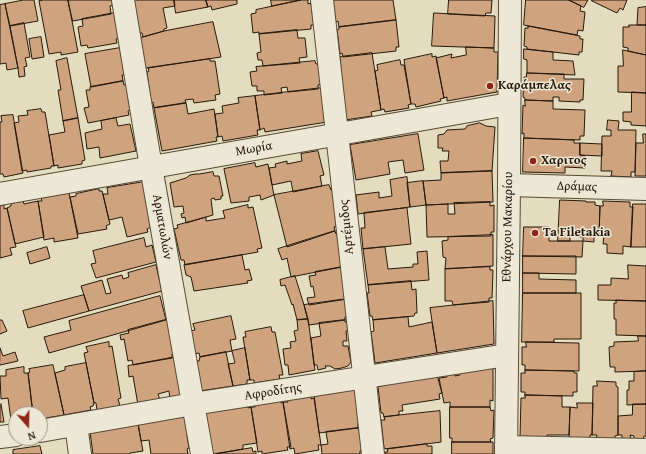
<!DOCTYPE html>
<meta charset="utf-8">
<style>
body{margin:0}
#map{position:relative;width:646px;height:454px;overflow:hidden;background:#e4dcbe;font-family:"Gentium Book Plus",serif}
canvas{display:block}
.north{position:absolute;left:8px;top:406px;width:40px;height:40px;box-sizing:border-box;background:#ede8d5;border:1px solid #9d9584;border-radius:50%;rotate:160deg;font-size:11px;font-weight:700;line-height:16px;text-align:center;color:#26190a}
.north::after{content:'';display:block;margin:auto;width:14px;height:18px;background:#8f2418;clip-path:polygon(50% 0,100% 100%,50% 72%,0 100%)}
</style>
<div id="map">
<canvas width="646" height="454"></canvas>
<div class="north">N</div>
</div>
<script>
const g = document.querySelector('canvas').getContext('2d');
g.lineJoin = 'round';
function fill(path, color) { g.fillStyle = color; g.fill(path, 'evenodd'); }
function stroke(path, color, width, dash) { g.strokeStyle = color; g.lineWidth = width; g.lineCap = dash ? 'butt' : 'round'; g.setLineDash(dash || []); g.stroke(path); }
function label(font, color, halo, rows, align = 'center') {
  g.font = font + ' "Gentium Book Plus",serif'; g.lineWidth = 3; g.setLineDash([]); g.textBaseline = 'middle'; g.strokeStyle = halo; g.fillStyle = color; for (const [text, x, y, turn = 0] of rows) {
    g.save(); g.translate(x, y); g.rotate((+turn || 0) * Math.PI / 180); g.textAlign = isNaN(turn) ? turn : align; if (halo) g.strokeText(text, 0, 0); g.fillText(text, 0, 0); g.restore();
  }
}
const building = new Path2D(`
 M24,0h10l4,21 -28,5 -5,-22z
 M44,0h24l10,52 -17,3v-3l-12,2 -10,-53z
 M68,0h44l1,5 -3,1 1,8 -38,7z
 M133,0h41l1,6 -12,2 4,20 -3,1v2l-21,6 -1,-4h-3z
 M174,0h32l2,7 -32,6z
 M206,0h31v4l-25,6 -1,-4 -3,1z
 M271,0h30l-29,6z
 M301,0h7v4l3,-1 3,22h-3v4l-52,5v-2l-6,1 -2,-19 5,-1v-3z
 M333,0h60l3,20 -57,7 -1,-6 -3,1z
 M449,0h43l-1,13h-5l-1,3 -37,-2z
 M526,0h43l12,6 -1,5 5,1 -2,19 -5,-1 -1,5 -53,-10z
 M569,0h19l-4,7z
 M592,0h35l-4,10 -3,-2 -3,5 -25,-12z
 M5,4l13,64 -11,2 -1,-7 -6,1v-59z
 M646,7v18h-9l1,-17z
 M115,13l5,25 -4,1 1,4 -29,5 -1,-3 -6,1 -3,-19 5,-1 -1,-7z
 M434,13l61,3 -1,32 -62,-2z
 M396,20l3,27h-3v4l-53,6 -1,-4 -2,1 -3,-24 2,-1v-2z
 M213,22l8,35 -73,11h-4l-5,-30 25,-7z
 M24,23l6,34 -5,1 2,8 -3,1 1,9 -6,1 -1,-9 -8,-42z
 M629,25h17v30l-18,-4v-3l-5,-1v-20h6z
 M528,26l52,10v3h3l-1,13h-3v3l-52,-6v-2l-3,-1 1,-18h3z
 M297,30l1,8h7l2,19 -8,1 1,5 -37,3 -1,-6h-4l-1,-7 4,-1 -2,-18z
 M41,37l3,20 -12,2 -3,-20z
 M466,47l28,1v4h4l-1,40 -50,9v-4l-3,1 -8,-40 16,-4 -1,4 15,-3z
 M120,48l5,27h-3l1,6 -32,6 -6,-33z
 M524,49l29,3v8l20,1 2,14 -48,-2v-13l-3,-1z
 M623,50l23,5v38l-28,-1v-26h5z
 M372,53l9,57 -10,2 1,4 -27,4 -5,-63z
 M432,54v3l4,-1 8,42 -4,1 1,2 -25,6 -1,-3h-4l-7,-44z
 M67,58l11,60 -15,3 -5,-31h3l-5,-29z
 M210,59v2h5l5,33 -5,1 1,5 -22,3 -1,-4 -8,1 1,3 -32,5 -1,-6 -2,1 -4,-31 2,-1 -1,-3z
 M400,60l1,5h3l7,39 -3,1 1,3 -24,4 -1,-3 -3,1 -6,-39 3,-1 -1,-5z
 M315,61l1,3h4l2,20 -4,1v4l-30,3 -1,-5 -6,1 1,5 -18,2v-4h-7v-5h-5l-2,-14 7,-1 -1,-4z
 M527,73l37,1v5h20l-1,21h-3v2l-21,-1v-4h-6v4l-28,-1v-2l-2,-1 1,-20h2z
 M123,81l1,4h3l4,25 -3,1 1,4 -41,8 -4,-15 5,-1 -3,-17h4v-3z
 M322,88l5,34 -62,10 -1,-4 -4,2 -5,-34z
 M632,92l14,1v33l-15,-1v-3l-8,-1v-9h8z
 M255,96l5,34h-3l1,5 -35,6 -1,-5 -4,1 -3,-23 8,-1 -1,-7 17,-3 -1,-5z
 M525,100l28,1v8l32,1 -1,26h-4v4l-56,-2v-5l-2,1 1,-29 2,1z
 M186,103l2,11 26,-5 4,28h-2l1,4 -55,10 -8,-43z
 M41,109l1,3h3l9,54h-3v2l-24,4v-2l-5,1 -8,-48 5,-1 -1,-6 10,-1 -1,-4z
 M13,115l10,58 -19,4 -1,-3h-3v-52h2l-1,-6z
 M78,118l7,42 -3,1v3l-24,4v-3l-4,1 -5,-31 16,-3 -2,-11z
 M116,118l2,8 12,-2 6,27 -36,7 -1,-11 -12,2 -2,-16 17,-4 -1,-8z
 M608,120l11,1 -1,9h18l-1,42h-4v5l-20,-1 1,-5h-11l1,-35h9v-6h-4z
 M480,123l6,3 9,1 -3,44 -51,2 -1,-12h8l1,-10h-7l1,-3h-5v-13l6,-1 3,-4 18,-1 2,-3z
 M418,134l6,36 -19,3 -2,-13 -15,2 2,12 -34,6 -6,-35z
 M643,134h3v42h-11l1,-33h7z
 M524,138l50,2v3h6v12l5,1v12l-20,-1v6l-42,-1z
 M580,143l22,1v12l-22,-1z
 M318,151l6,24 -4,1 2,10 -29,6 -2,-11 -19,4 -3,-17 7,-1 -1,-3 12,-3v3l15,-3 -1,-7z
 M255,163l1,4 12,-3 6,31 -13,5 -1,-5 -11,2v4l-18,2 -7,-34z
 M492,171l1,31 -67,3 -3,-24 18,-1v-7z
 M213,172l1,4h5l4,20h-2v3l-6,1 -1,-2 -3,1 2,16 -27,8 -1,-6 -3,1 -1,-4 3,-1 -1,-7 -9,1 -4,-24 16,-5 4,-3 5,-1h4z
 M407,177l3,30 -52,7 -2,-19 23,-3v6l13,-2 -2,-16z
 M423,181l3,24 -16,2 -3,-24z
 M144,182l7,45 -4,2 1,3 -21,5 -5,-20 -13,3 -6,-26h5l-1,-6z
 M329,185l2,5h3l6,36 -6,1 1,4 -48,16 -13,-52z
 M99,189v2h3l7,29 1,4 -4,2 1,3 -29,5 -8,-37 6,-1v-2z
 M69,193l9,45 -24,4v-4l-10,2 -6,-39h4l-1,-3z
 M560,200l26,1v1h9v3l5,1 -1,30h-5v6l-11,-1v-4l-13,-1v5h-12z
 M23,201l1,3 14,-3 6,36 -29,7 -8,-36 4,-2v-2z
 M603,201l27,1v5h3l-2,40 -8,-1v8l-16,-1v-9h-4l1,-9h-5l1,-29h3z
 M490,202v4l4,-1v27h-3v4l-64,1 -1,-32 22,-1v10h7l-1,-11z
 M633,204h13v43h-15z
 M4,205v4l3,-1 9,39 -6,1 2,7 -12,3v-52z
 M248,205v3l5,-1 9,41 -5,1 1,3 -73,13 -1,-5h-3l-7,-31 4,-1 -1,-3 29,-8v4l19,-3 -2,-7z
 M407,208l4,36 -48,5 -2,-21h4l-1,-15z
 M524,227h25v14h34l-1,16 -59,-1z
 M335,231l1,3h3l3,33 -51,10 -4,-19 -5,2 -4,-11z
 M493,235v31l-48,3 1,-11 -3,-1 -1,-16 6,-1v-3z
 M144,238l2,9 6,-2 4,17 -60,16 -5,-14 5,-1 -3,-12z
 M47,247l3,11 -20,6 -3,-11z
 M385,247l3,22 25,-2v-3h5l-1,-12 10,-1 2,29 -61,5 -5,-36z
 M242,255l3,15 4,-1 3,11 -5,1 1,2 -54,8 -3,-14 -5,-2 -2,-10z
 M523,256h53v18l-53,-1z
 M156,265l6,26 -73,20 -8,-25 21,-6 4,14 5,-1 -4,-14 15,-4 1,4 6,-2 -1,-4z
 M628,265l18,1v35l-48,-1v-15h13v-7l17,1z
 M342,267l5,32 -38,6 -2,-7 8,-1 -2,-11 -2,1 -2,-11 7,-1 -1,-3z
 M490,267v3h3l-1,28h-3v4l-36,3 -1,-4h-7v-32z
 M523,273h16v6l37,1v13h-53z
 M295,276l9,29 4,14 -11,1 -4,-16 -1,1 -7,-20 -4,1 -1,-6z
 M411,281l1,9 4,-1 1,24h-2l-1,3 -41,4 -1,-4h-2l-3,-23h2l-1,-8z
 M523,293h58v46h-27v3h-32z
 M84,295l5,16 -61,17 -5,-17z
 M160,296l6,24 -117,33 -5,-16 27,-7 -2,-9z
 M347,299l2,17 -4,1v3l-36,5 -5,-20z
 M616,300l30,1v35l-30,-1v-16h-2v-16h2z
 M493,301l1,43 -57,9 -7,-45z
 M231,316l5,23 -6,1 2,11 -32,6 -1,-4 -5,1 -5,-23 6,-1 -2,-6z
 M408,317l1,10 23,-5 5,31 -62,10 -4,-31 3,-1 -1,-11z
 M169,319l7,34 -4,1v4l-39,7 -1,-5 -4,1 -4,-22 -3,1 -1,-5 9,-2 -1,-3z
 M308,319l7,51 -26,5 -1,-10h-3l-2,-16 8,-1 -1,-6 6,-1 -2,-10 4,-1 -1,-10z
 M0,320h2l5,11 -7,3z
 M345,320v2h3l2,8 -4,1 1,10h-4v5h5l3,16 -3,4 -6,2 -7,1 -5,-3h-5l1,2 -8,2 -1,-5h-3l-3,-27 10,-2 -2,-13z
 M271,327l1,5h3l8,43h-4l1,4 -26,4v-3h-4l-7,-43h3l-1,-5z
 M638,336h8v35l-31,1v-5h-5l-1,-20 5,-1v-4l24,-1z
 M109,342v5l3,-1 9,52 -3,1 2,7 -23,4 -1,-7h-2l-10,-50 4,-1 -2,-5z
 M526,342l53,1v28l-54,-1v-5h-3v-18h4z
 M0,348l3,8 12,-4 3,9 -18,4z
 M245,348l5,32h-3v4l-14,2 -5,-22 7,-1 -3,-12z
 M226,352l7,34 -33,5 -4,-30h3l1,-4z
 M176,357l8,39 -14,3 -1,-8 -11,3 2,6 -22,5 -5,-29 -4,1 -1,-11z
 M86,363l8,40 -1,3 -3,1 1,3 -27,5 -9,-42 10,-3v-3z
 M53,365l11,50 -24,4v-5h-7l-5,-41 2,-1 -1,-3z
 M493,366v35l-3,-1v7h-40v-5l-6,1 -5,-25 8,-1v-3l8,-2v4l5,-1v-4z
 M24,367v6h4l5,41h-17v5l-5,1 -3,-22 -7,1 -1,-23h6v-6z
 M525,370l49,1v2h3v19h-4v4l-48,-1v-3h-4v-19h4z
 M646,371v33l-19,1v-15h2v-9h5v-9z
 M437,375l5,18 -3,1 1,5 -38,6 1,6h-4v4l-15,2 -1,-4h-2l-3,-26z
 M597,381l19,1v4l2,1v48l-3,1v3h-19l1,-4h-5l1,-49h4z
 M356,388l5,34 -3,1v5l-39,5 -5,-38z
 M525,395l37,1v11h8l-1,28h-22v3l-27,-1 1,-39h4z
 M311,396v3l3,-1 7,47h-3l1,5 -24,4 -1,-6 -4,1 -7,-47h5l-1,-3z
 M280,399l1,4 2,-1 8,45h-4l1,3 -26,4v-3l-4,1 -7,-45h4v-4z
 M577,403h16l-1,32h-2v3h-21l1,-31 7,1z
 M1,404l3,18h-4v-17z
 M633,404h13v32h-2l-1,4h-9v-4l-4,-1 1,4h-9v-4h-4v-19l14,-1z
 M248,405v3l3,-1 6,36 -14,2v4l-30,5 -8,-41z
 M450,407h40l1,4 3,-1 -1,28 -3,1 1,3h-39v-4h-2z
 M440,411l1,31 -54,7 -3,-1 -3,-28h4l-1,-3z
 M185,415l4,20h-2l2,13 -2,1 1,5h-37l-2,-14 -8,1 -3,-17z
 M138,424l5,27 -13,2v1h-37l-3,-22z
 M358,428l1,3 4,-1 2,21h-5v3h-38l-1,-9 7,-1 -2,-12z
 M452,442h41v12h-41z
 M427,444v2h5v8h-47v-2h3l-1,-3z
 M40,446l2,8h-29v-4z
 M252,448l1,4 3,-1v3h-40z`);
const minor = new Path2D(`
 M123,0l28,167 51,287
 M322,0l51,454
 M509,185l137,4
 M0,194l509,-90
 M76,425l4,29
 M40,431l153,-27 314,-49
 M0,437l16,-2
 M506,447l140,3`);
const tertiary = new Path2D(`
 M506,454l3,-269 1,-185`);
const markers = [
 [490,86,4,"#8f2418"],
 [533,161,4,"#8f2418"],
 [535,233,4,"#8f2418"]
];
const poiNames = [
 ["Καράμπελας",498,86],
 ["Χαριτος",541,161],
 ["Ta Filetakia",543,233]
];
const streetNames = [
 ["Μωρία",254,149,-10],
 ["Δράμας",577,187,2],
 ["Αρματωλών",162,227,80],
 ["Αρτέμιδος",347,227,-96],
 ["Εθνάρχου Μακαρίου",508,227,-89],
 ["Αφροδίτης",273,392,-9]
];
fill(building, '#d0a37f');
stroke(building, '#26190a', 1);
stroke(minor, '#564a37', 24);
stroke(tertiary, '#564a37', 24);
stroke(minor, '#ede8d5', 22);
stroke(tertiary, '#ede8d5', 22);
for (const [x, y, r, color] of markers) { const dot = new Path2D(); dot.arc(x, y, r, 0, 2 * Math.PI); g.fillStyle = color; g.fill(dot); stroke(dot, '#ede8d5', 1.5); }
label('bold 13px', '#26190a', '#ede8d5', poiNames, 'left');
label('13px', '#26190a', '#ede8d5', streetNames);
</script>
